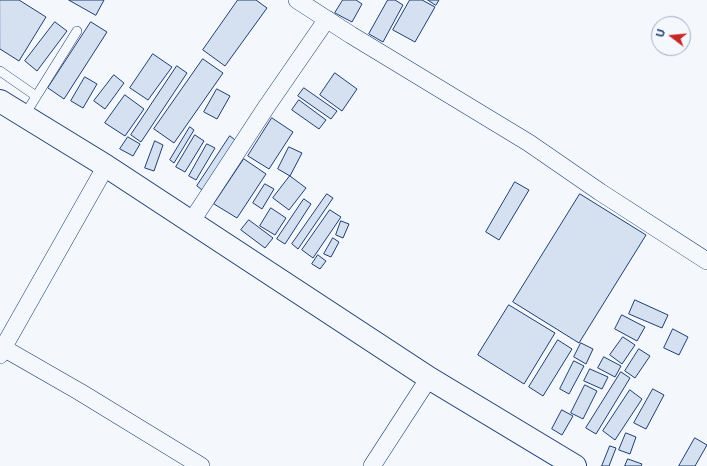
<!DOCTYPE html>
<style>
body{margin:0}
#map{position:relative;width:707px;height:466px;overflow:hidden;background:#f4f7fb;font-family:"Noto Sans",sans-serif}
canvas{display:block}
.north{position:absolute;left:651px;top:16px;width:40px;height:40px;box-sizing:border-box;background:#f4f7fb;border:1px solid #9eadc5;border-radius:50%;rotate:286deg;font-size:11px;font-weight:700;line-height:16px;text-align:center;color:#1d3f73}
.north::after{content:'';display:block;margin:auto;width:14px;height:18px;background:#c62828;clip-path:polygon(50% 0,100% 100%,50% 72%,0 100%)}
</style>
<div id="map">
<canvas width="707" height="466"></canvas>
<div class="north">U</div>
</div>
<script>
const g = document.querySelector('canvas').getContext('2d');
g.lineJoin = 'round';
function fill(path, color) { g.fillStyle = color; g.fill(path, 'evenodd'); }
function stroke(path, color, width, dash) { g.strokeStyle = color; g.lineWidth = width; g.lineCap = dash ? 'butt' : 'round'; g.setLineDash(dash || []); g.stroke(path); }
const building = new Path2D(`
 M0,0h19l27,17 -27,44 -19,-12z
 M69,0h35l-8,15z
 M238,0h18l11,8 -42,58 -22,-16z
 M343,0h13l6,4 -10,18 -17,-9z
 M388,0h7l8,5 -20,37 -14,-8z
 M410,0h12l13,7 -20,35 -22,-12z
 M428,0h11l-3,5z
 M55,22l12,9 -30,40 -12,-10z
 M91,22l16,10 -43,67 -16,-11z
 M153,54l19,13 -24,33 -18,-12z
 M203,59l20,14 -49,70 -20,-14z
 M177,66l10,7 -46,69 -10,-7z
 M335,73l22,16 -15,22 -22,-16z
 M114,75l10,8 -19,26 -11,-8z
 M85,77l12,7 -14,24 -12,-7z
 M304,88l33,23 -6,8 -33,-23z
 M217,89l13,7 -13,23 -13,-7z
 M125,95l19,14 -19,27 -20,-13z
 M299,100l27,20 -7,9 -27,-19z
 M272,118l21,14 -24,37 -21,-13z
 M190,127l4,3 -20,33 -4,-3z
 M195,135l9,6 -19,31 -9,-5z
 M230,136l9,7 -33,50 -9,-7z
 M128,137l12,7 -7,12 -13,-7z
 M155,141l8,4 -9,26 -9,-3z
 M207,144l8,4 -19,32 -7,-4z
 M289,147l13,6 -12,23 -12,-7z
 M244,159l22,15 -29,44 -23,-14z
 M290,176l16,12 -17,22 -16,-12z
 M515,182l14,8 -30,50 -13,-8z
 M265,184l9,5 -12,20 -9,-6z
 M327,194l6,4 -35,51 -6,-5z
 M580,194l66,41 -67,108 -66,-41z
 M304,199l7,5 -26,40 -8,-5z
 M271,208l15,10 -11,17 -15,-9z
 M330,210l11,7 -28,41 -11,-8z
 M249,220l24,18 -8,10 -24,-18z
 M341,221l8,3 -6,14 -7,-3z
 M333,238l6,4 -8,15 -7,-3z
 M318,255l8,6 -6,8 -8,-5z
 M635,300l33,15 -6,13 -33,-14z
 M509,305l46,28 -31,51 -46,-29z
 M622,315l23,12 -8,14 -22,-12z
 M673,329l15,8 -9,18 -15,-7z
 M623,337l12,8 -13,19 -12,-9z
 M558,340l14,9 -29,47 -14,-9z
 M581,343l12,6 -7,15 -12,-7z
 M639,349l11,7 -15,22 -10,-7z
 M604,357l17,9 -6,11 -17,-9z
 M574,361l10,5 -15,28 -9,-5z
 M590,369l18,8 -6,12 -18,-8z
 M621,372l9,6 -34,56 -10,-6z
 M585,385l12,6 -14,28 -12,-6z
 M653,389l11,6 -18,34 -12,-6z
 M630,390l12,9 -27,41 -12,-9z
 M562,410l11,6 -11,19 -10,-6z
 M626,433l10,4 -6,17 -11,-4z
 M695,438l12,7 -12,21h-16z
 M610,446l6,2 -7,18h-7z
 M628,459l14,5 -1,2h-16z`);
const lane = new Path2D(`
 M0,71l36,25
 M24,116l53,-85`);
const street = new Path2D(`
 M297,0l54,35 178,108 71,49 107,69
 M191,222l76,-116 60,-87
 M0,346l80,46 121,74
 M0,355l3,-7 103,-182
 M372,466l57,-88`);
const highway = new Path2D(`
 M0,101l106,65 323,212 146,88`);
fill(building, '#d5e0f0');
stroke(building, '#1d3f73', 1);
stroke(lane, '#1d3f73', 10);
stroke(street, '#1d3f73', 18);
stroke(highway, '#1d3f73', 24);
stroke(lane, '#f4f7fb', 9);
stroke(street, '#f4f7fb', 17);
stroke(highway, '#f4f7fb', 22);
</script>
